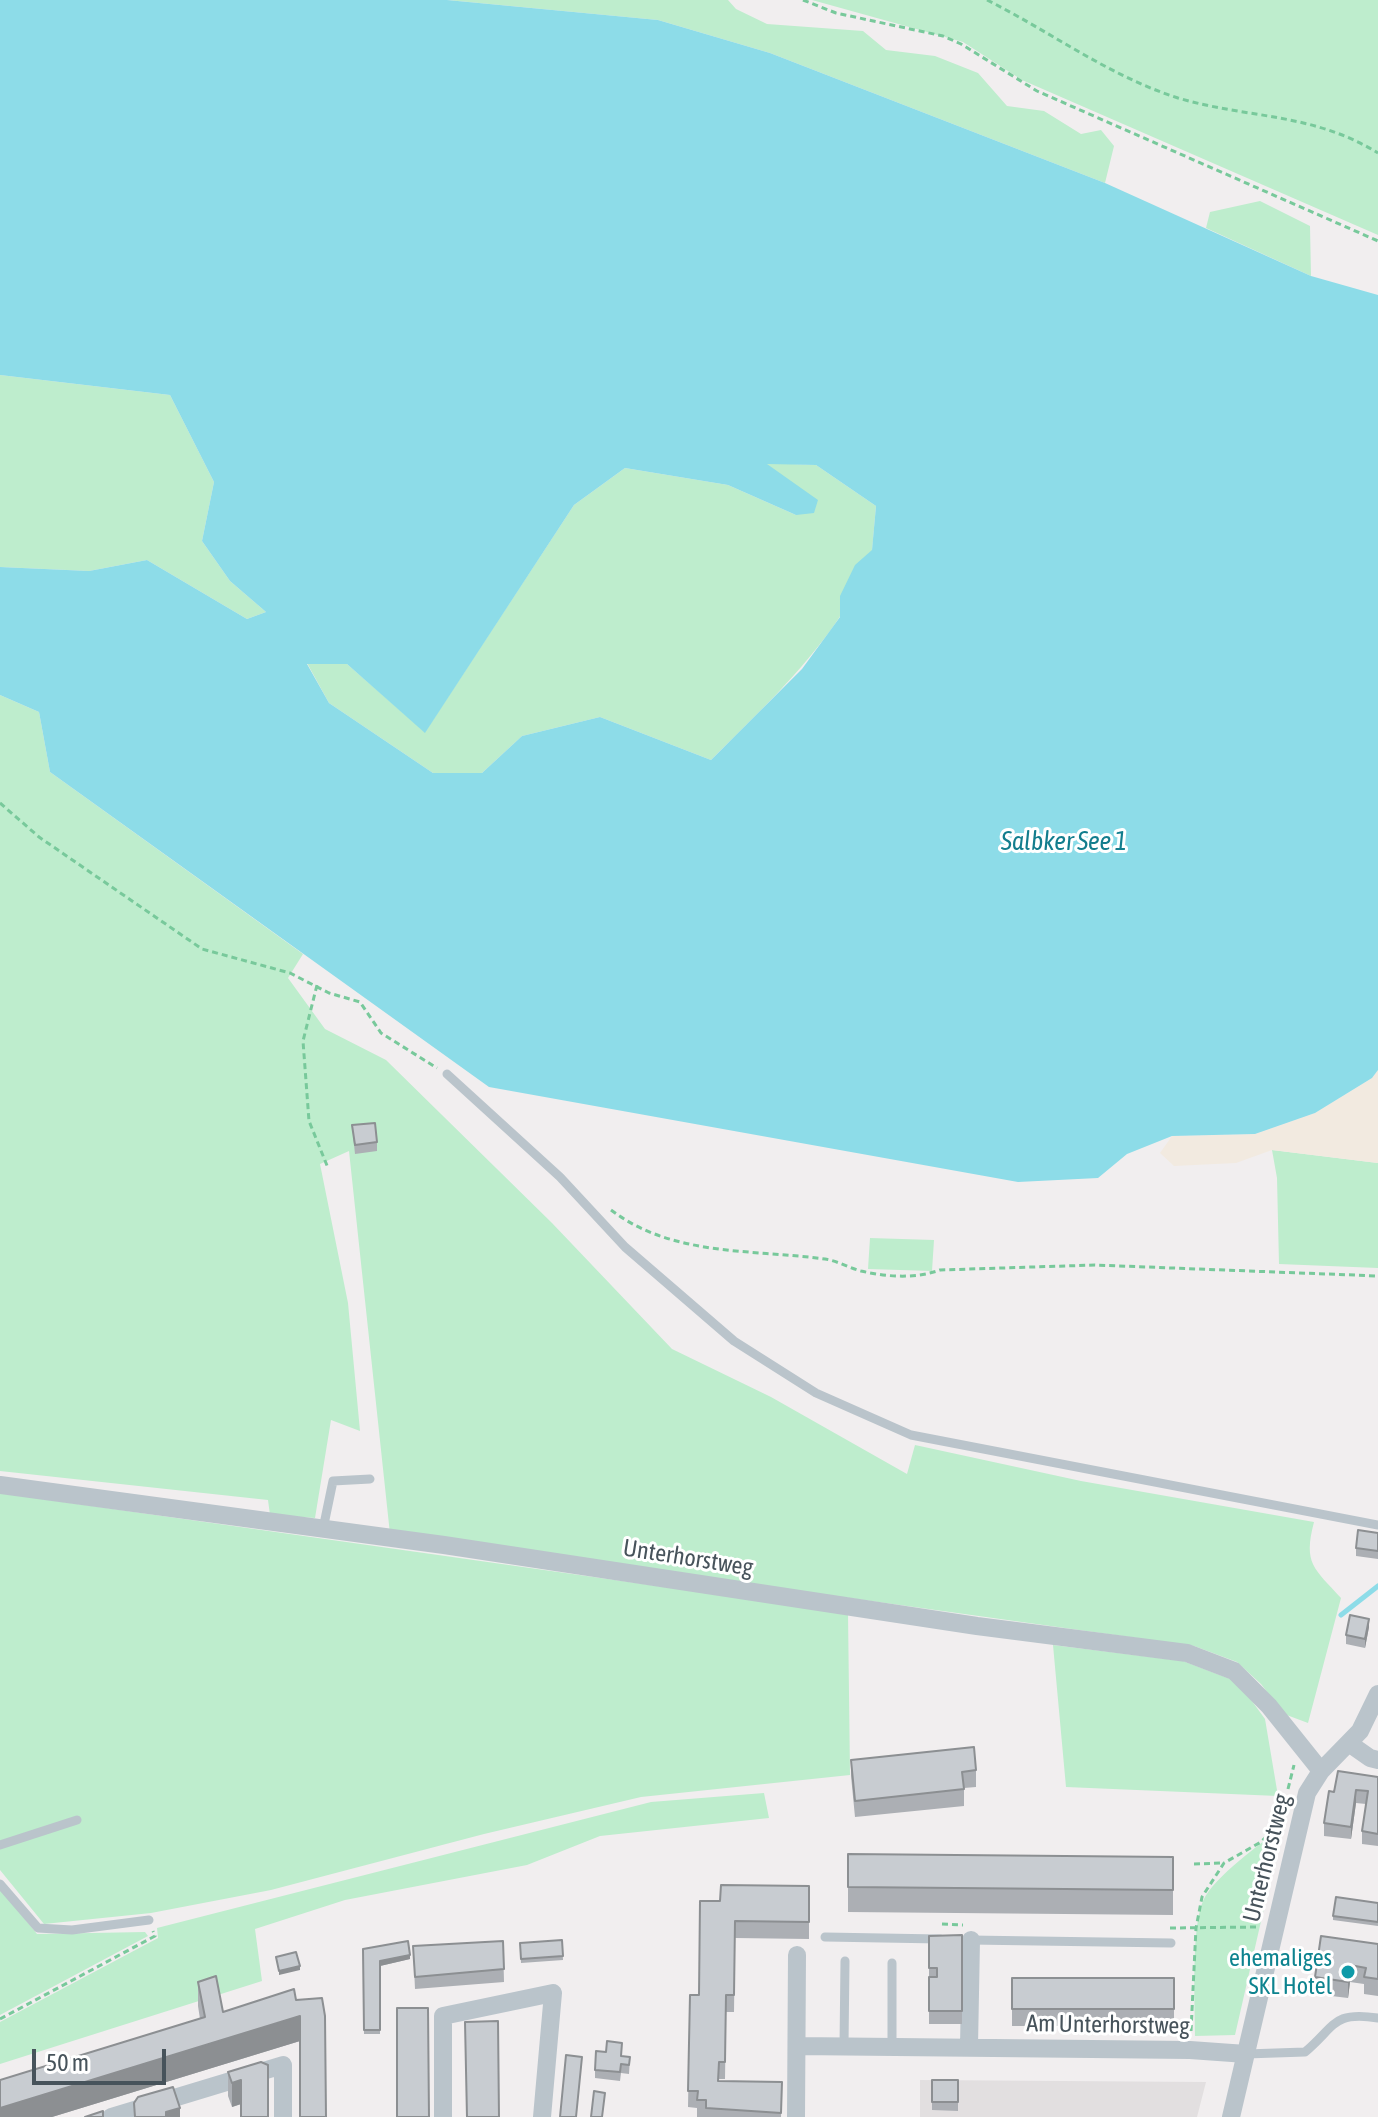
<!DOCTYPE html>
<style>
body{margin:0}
#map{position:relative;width:1378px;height:2117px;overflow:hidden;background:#f1eeef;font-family:"Asap Condensed",sans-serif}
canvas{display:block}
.scale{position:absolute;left:32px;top:2049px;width:134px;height:36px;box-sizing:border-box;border:4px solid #47535b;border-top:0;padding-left:10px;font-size:24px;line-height:28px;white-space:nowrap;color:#47535b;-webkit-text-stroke:6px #fff;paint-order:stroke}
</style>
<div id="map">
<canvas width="1378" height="2117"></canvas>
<div class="scale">50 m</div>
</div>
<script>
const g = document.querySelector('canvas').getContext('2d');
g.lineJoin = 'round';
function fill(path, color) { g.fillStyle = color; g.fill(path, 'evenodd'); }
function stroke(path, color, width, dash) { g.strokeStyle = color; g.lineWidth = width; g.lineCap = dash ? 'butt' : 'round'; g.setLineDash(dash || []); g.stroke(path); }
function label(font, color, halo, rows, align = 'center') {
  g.font = font + ' "Asap Condensed",sans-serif'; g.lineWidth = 6; g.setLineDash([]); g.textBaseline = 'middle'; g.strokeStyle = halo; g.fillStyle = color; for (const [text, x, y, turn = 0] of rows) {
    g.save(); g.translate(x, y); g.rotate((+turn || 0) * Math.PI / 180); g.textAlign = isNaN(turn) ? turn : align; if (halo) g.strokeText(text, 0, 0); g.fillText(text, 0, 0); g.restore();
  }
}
const education = new Path2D(`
 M920,2080l286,2 -9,35h-277z`);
const green = new Path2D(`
 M447,0h281l8,9 31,15 96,7 23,19 49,6 43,17 29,33 37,5 37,23 20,-4 13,16 -9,37 -335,-130 -112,-33z
 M812,0h566v235l-356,-155 -59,-38z
 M1260,201l50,25 1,50 -105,-48 4,-16z
 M0,375l170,20 44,87 -12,59 28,40 36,31 -19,7 -100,-59 -58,11 -89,-4z
 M766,463l50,2 60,41 -4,45c-30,25 -16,44 -35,70 -36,52 -81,94 -126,139l-111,-43 -78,19 -40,37h-49l-104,-70 -22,-40 40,1 78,68 149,-227 51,-37 103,17 68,30z
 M0,695l39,17 11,60 253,182 -15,24 37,51 61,31 166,163 120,126 99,48 136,77 8,-29 166,36 233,41c-11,42 0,46 27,76l-33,125 -24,-9 -23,-30 -24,-22 -43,-16 -804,-112 -41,-383 -29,13 28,139 12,128 -29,-11 -16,98 -45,-3 -2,-15 -268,-29z
 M1272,1150l106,13v105l-99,-4 -2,-86z
 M870,1238l64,2 -2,31 -64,-2z
 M0,1493l848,120 2,162 -209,22 -157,37 -213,56 -120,23 -107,11 -44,-54z
 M1053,1645l130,16 55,21 27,37 13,77 -212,-9z
 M764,1793l5,25 -169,18 -73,29 -182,35 -90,29 7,52 -262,83v-42l158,-84 -1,-10 494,-126z
 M1283,1825l-48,210 -40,1c0,-33 -4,-107 8,-135 12,-26 58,-56 80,-76z
 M0,1888l37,46 108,-2 3,4 -148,79z`);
const sand = new Path2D(`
 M1378,1070v93l-106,-13 -36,13 -62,3 -14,-13 12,-17 83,-2 60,-21 57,-35z`);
const water = new Path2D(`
 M0,0h447l211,20 112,33 335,130 206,93 67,19v775l-6,8 -57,35 -60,21 -83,2 -45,18 -29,24 -80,4 -529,-95 -439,-315 -11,-60 -39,-17v-128l89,4 58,-11 100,59 19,-7 -36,-31 -28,-40 12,-59 -44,-87 -170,-20zM767,464l49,1 60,41 -4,44 -17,15 -15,31v21l-38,52 -91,91 -111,-43 -78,19 -40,37h-49l-104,-70 -22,-39h40l78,69 149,-228 51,-37 103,17 68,30 18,-2 4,-13z`);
const stream = new Path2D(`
 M1341,1615l37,-29`);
const path = new Path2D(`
 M803,0l33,13 107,23 18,8 76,47 341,150
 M987,0c64,32 122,76 191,98 71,21 133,14 200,55
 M0,803l39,34 163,112 88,24 39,20 31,9 21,31 56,35
 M317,985l-14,56 6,80 19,47
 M611,1210c62,47 141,39 214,49 13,2 24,9 36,12 26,6 54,8 79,-1l155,-5 283,11
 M1288,1789l6,-24
 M1194,1864l28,-1
 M942,1924l21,1
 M1170,1928l88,-1
 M0,2019l155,-83 -2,-5
 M1191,2031l5,-103 6,-31 22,-34 37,-21 22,-22`);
const service = new Path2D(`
 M447,1074l113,103 65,70 109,94 82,52 95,42 467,90
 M323,1529l10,-48 37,-2
 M0,1845l77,-25
 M0,1884l38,44 34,2 77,-10
 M825,1937l115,2
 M970,1940l201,3
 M844,2046l1,-85
 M892,2046v-83
 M1246,2054l59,-2c31,-26 27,-41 73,-34`);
const minor = new Path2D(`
 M0,1485l444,60 533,81 210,27 47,18 35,35 52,65
 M1350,1744l20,14 8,2
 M797,2046l393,4 56,4
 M969,2046l2,-106
 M111,2117l172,-52v52
 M443,2117v-101l110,-23 -11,124
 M796,2117l1,-162
 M1231,2117l76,-324 14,-22 39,-40 18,-37`);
const wall = new Path2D(`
 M352,1125l25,17v9l-22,3z
 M1378,1533v26l-22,-3v-8z
 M1369,1627l-4,21 -19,-4v-9z
 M851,1760l125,10v17l-12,1v18l-109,11 -4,-41z
 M1378,1777v69l-16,-2v-13l4,-27 -10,-1 -5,36 -27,-3v-13l10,-31z
 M848,1854l325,3v58l-325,-3z
 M809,1886v53l-74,-1 -1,74h-8l-1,67h-6l-1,2 64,1 -1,35h-84v-9l-9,-1 2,-112h9l21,-94z
 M1378,1903v23l-45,-6v-4z
 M962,1935v89h-33v-88z
 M562,1940l1,20 -42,3 -1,-20z
 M503,1941l1,41 -89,7 -2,-43z
 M1378,1944v52l-14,-2v-10l-14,-2 -2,16 -33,-4v-17z
 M363,1949l47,10 -30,7v68h-16z
 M1012,1978h162v48h-162z
 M198,1982l25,30 77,29 -248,76h-52l200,-98 -2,-13z
 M622,2056l8,1 -1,17 -8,-1 -1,8 -25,-3v-8z
 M228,2072l13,32 -9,3 -4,-11z
 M932,2080h26v31l-26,-1z`);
const shadedWall = new Path2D(`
 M1369,1619v8l-4,21v-9z
 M1356,1790v13l-5,36v-12z
 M410,1955v4l-30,7v-5z
 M1350,1965v17l-2,16v-16z
 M300,1966v4l-21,5v-4z
 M300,2016v25l-248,76h-52v-9z
 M241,2080v24l-9,3v-24z
 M180,2108v9h-14v-5z`);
const building = new Path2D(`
 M375,1123l2,19 -22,3 -3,-20z
 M1358,1530l20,3v18l-22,-3z
 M1350,1615l19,4 -4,20 -19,-4z
 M974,1747l2,23 -14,2 2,17 -109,12 -4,-41z
 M1338,1771l40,6v57l-16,-3 6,-40 -12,-1 -5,37 -27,-4 5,-32 5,1z
 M848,1854l325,3v33l-325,-3z
 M721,1885l88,1v36l-74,-1 -1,74h-8l-1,67h-6l-1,19 64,1 -1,31 -75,-5v-8h-9l1,-9h-10l2,-96h9l1,-94h20z
 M1336,1897l42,6v19l-45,-6z
 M962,1935v76h-33v-34h8v-9h-8v-32z
 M1321,1936l57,8v35l-14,-2 2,-9 -16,-3 -2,17 -33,-5z
 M562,1940l1,16 -42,3 -1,-16z
 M408,1941l2,14 -30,6v69h-16l-1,-81z
 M503,1941l1,28 -89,8 -2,-31z
 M296,1952l4,14 -21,5 -3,-14z
 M216,1976l7,36 71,-23 2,11 26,-2 3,18 1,101h-26v-101l-300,92v-28l205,-63 -7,-35z
 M1012,1978h162v31h-162z
 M397,2008h31l1,109h-32z
 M498,2021l1,96h-32l-2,-95z
 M607,2041l15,2 -1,13 9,1 -1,8 -8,-1 -1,8 -25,-2 1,-19 10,1z
 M566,2055l16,2 -6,60h-16z
 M261,2062l7,3v52h-27v-37l-9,3 -4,-11z
 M932,2080h26v22h-26z
 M173,2087l7,21 -14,4v5h-31l-1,-14 4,-6z
 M594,2091l11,2 -3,24h-11z
 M103,2111v6h-18z`);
const markers = [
 [1348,1972,8,"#0f9aa8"]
];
const streetNames = [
 ["Unterhorstweg",688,1558,9],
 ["Unterhorstweg",1267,1858,-76],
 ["Am Unterhorstweg",1108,2025,1]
];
const cultureNames = [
 ["ehemaliges",1332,1958],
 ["SKL Hotel",1332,1986]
];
const waterNames = [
 ["Salbker See 1",1064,842]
];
fill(education, '#e2dfe0');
fill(green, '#beedcd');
fill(sand, '#f2eae0');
fill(water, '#8ddce8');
stroke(stream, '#8ddce8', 5);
stroke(path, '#78c99b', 3, [6, 4]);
stroke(service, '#bac4cb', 9);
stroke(minor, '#bac4cb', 18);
fill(wall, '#acafb4');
fill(shadedWall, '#8c8f92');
fill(building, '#c8ccd1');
stroke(building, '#8c8f92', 2);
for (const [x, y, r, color] of markers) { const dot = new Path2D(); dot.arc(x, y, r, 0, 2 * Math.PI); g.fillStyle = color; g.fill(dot); stroke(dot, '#fff', 3); }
label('24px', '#47535b', '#fff', streetNames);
label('24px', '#0d838f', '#fff', cultureNames, 'right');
label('italic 26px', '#127d8d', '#fff', waterNames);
</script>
